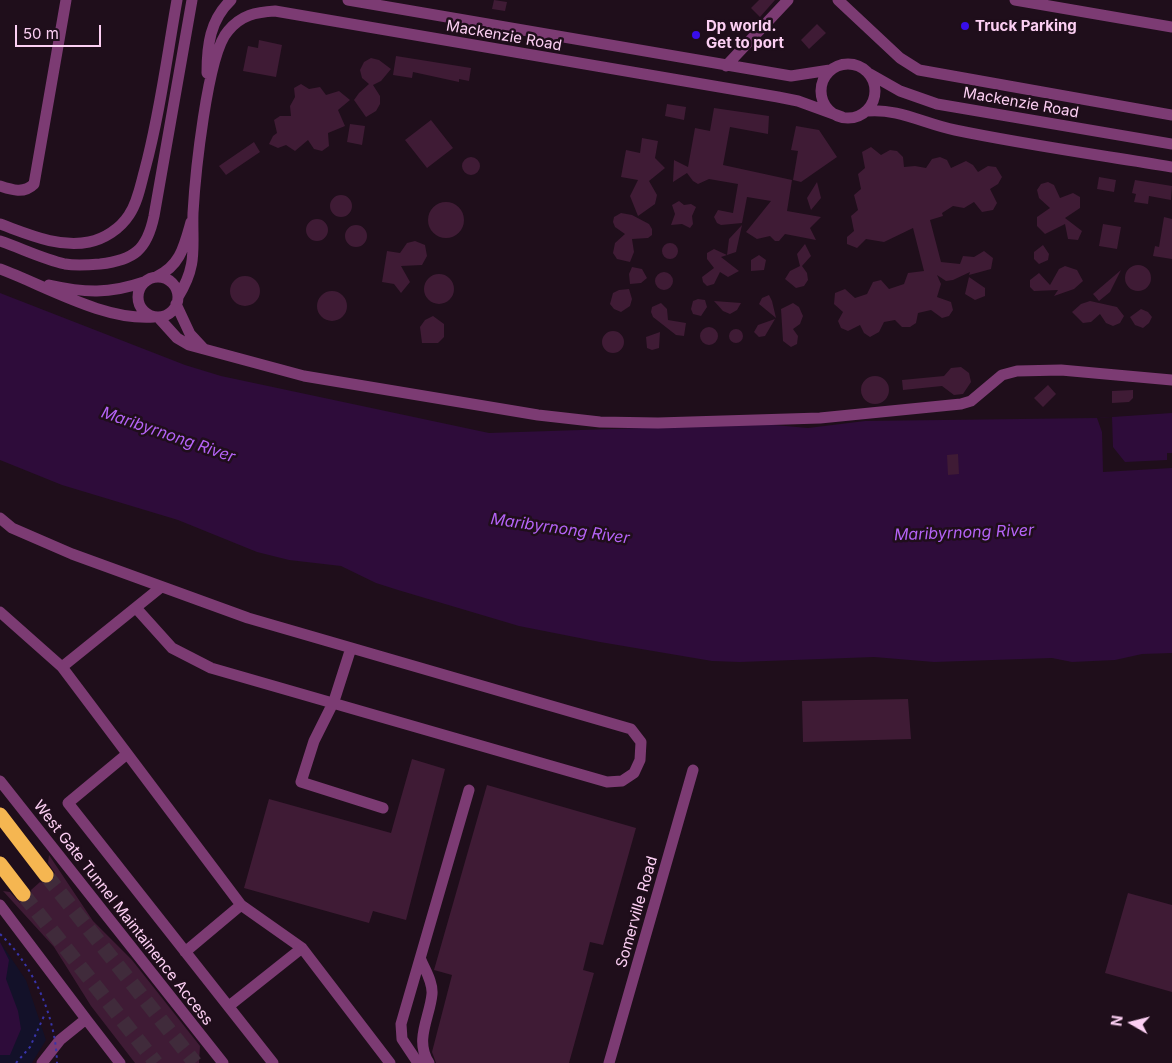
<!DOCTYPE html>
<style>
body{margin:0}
#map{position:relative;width:1172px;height:1063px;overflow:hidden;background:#1f0e1b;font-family:Inter,sans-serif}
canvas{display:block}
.north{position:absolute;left:1107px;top:998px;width:50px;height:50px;-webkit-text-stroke:4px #1f0e1b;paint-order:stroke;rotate:278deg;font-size:14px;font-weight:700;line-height:20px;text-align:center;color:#fccff3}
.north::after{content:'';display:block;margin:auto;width:18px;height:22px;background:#fccff3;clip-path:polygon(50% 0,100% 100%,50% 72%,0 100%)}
.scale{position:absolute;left:15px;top:25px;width:86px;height:22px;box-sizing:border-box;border:2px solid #fccff3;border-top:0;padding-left:6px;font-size:15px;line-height:18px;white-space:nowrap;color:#fccff3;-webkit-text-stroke:4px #1f0e1b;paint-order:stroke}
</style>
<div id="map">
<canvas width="1172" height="1063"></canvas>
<div class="north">N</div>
<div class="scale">50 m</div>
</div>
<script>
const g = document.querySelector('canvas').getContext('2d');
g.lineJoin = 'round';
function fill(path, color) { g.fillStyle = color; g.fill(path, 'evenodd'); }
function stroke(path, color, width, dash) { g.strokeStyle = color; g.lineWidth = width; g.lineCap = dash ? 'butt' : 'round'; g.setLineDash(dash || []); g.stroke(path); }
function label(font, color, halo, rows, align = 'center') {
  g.font = font + ' Inter,sans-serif'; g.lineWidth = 5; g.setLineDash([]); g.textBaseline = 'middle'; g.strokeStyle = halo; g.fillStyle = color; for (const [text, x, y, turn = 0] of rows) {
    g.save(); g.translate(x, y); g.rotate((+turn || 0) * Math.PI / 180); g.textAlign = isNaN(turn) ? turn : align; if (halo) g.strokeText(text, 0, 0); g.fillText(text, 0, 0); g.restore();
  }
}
const green = new Path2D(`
 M0,942l26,38 20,60 -14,23h-32z`);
const water = new Path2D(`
 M0,293l185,72 36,11 268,57 274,-9 45,4 57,-7 232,-3 75,-5v240l-30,1 -27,6 -43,2 -20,-4 -118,4 -60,-5 -134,5 -28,-1 -112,-19 -81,-16 -121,-36 -22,-7 -35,-17 -52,-6 -32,-8 -79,-32 -116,-35 -62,-25z
 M0,942l9,18 -3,19 12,32 3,18 -11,26h-10z`);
const pier = new Path2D(`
 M1112,417l1,30 12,15 42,-2v-7h5v15l-69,4 -1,-40 -5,-14z`);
const building = new Path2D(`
 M494,0l13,2 -2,9 -13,-2z
 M759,0h16l-15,17 -9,-9z
 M817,24l9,9 -17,16 -8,-9z
 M259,40l23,5 -6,32 -33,-6 5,-25 10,2z
 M396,56l75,12 -2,13 -10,-2v3l-46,-10 -1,6 -19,-3z
 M371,58l8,2 12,9 -10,12 -8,4 7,11v8l-4,7 -10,6 -12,-17 5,-7 10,-9 -7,-6 -2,-8 4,-8z
 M301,84l8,5 11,-2 6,8 13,-4 11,9 -12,10 7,16 -17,7 1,13 -7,5 -8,-2 -6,-9 -13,11 -9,-6 -8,3 -9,-4 4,-8 4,-3 -3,-13 6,-4h11l-1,-10 5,-9 -1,-9z
 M667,104l19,3 -2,13 -19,-4z
 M714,108l55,8 -1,18 -38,-7 -7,38 69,15 -5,31 34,6 -11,11 6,12 -31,-6 -6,7h-4l-5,-5 -13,3 -11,-7 25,-31 -24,-4 -5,26 -21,2 -4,-2 -3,-6 4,-7 15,3 5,-29 -29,-5 -11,5 -5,-3 -6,-8 -14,9 1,-22 14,7 7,-39 15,3z
 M431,120l22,28 -26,20 -22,-28z
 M350,124l15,2 -3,19 -15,-3z
 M796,126l23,4 18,27 -36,25 -8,-2 5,-29 -7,-1z
 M642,138l16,3 -3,17 10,10 -16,13 8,14 -2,9 -17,12 -8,-20 8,-16 -17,-3 5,-27 14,3z
 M254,142l6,10 -34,23 -7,-9z
 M871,147l10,8 9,-5 7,1 6,6 1,10 11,-1 11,2 6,-9 8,-2 7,3 4,8 15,-7 7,4 5,7 10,-6 8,1 6,10 -4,7 -8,5 7,14 -4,7 -11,2 -8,-10 -10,6 -11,-2 -11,7 1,3 -13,4 11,42 19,2 3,-8 11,1 10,-6 9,7 -2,11 -22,6 1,-3 -17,8 -7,1 -9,-6 4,9 -4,13 14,5 2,8 -4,6 -7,2 -11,-8 -13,3 -2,10 -6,4h-8l-7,-7 -11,2 -5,10 -9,5 -6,-4 -4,-8 -12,6 -7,-3 -3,-7 5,-9 -9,-8 1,-11 10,-4 10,9 12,-4 6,-12 8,-2 8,9 15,-5 4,-11 16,-2 -11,-43 -29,14 -18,-3 -9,9 -10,-4v-7l7,-6 -3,-15 7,-6 -4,-15 7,-6 -3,-15 7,-6 -3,-16z
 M462 166a9 9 0 1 1 18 0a9 9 0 1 1-18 0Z
 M1099,177l17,3 -2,12 -17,-3z
 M1135,180l37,6 -1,14 -22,-4 -1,8 -14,-2 2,-8 -4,-1z
 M817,182l4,16 -10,12 -4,-12z
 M1048,182l6,3 6,13 13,-5 7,4v11l-15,10 17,13 -4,9 -10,-1 -3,-15 -20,10 -8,-8v-9l13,-9 -11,-10 -2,-8 4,-6z
 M330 206a11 11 0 1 1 22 0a11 11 0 1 1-22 0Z
 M679,201l5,4 7,-1 5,3 -4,9 1,8 -3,4 -8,-4 -11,1 4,-11 -3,-9z
 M428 220a18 18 0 1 1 36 0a18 18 0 1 1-36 0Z
 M621,213l11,2 17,9 3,5v6l-4,3 -16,1 2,13 -4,10 -13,-3 -4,-6 2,-10 10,-9 -10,-7 -2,-5 1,-5z
 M1164,217l8,2v40l-19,-3 2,-10 4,1z
 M306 230a11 11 0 1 1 22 0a11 11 0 1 1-22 0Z
 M1103,224l18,3 -4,22 -18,-3z
 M742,225l-6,27 -15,5 18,14 -11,6 -8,-5 -6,12 -7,2 -4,-4 -1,-5 12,-9 -7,-9v-6l7,-4 13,6 2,-16z
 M345 236a11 11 0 1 1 22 0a11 11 0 1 1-22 0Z
 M415,241l10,4 2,11 -5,9 -21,1 9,16 -9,11 -7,-9 -12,-2 5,-31 13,2 7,-10z
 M662 251a8 8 0 1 1 16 0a8 8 0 1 1-16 0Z
 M805,244l6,12 -9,10 5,7 1,7 -4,6 -8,2 -11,-9 5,-8 10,-5 -3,-12z
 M1043,245l6,9 -1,6 -9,4 -5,-5v-7z
 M759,255l7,5 -2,10 -13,1v-11z
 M1125 278a13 13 0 1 1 26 0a13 13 0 1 1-26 0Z
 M1065,266l12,4 6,11 -9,8 -20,7 4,-6 -24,1 -4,-4v-7l9,-7 11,12 9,-16z
 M632,267l10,2 5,9 -6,5 -11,1 -1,-10z
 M1121,270l-11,22 -11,9 -6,-7z
 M655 281a9 9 0 1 1 18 0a9 9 0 1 1-18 0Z
 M424 289a15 15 0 1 1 30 0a15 15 0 1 1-30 0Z
 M230 291a15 15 0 1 1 30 0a15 15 0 1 1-30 0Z
 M969,277l16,11v8l-10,4 -10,-6z
 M629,289l3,10 -2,7 -9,6 -7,-3 -4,-5 3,-11 6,-3z
 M317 306a15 15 0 1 1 30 0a15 15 0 1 1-30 0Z
 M769,295l3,6 4,17 -17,-14 3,-6z
 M698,299l7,1 2,7 -6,9 -8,-2 -2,-5 2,-8z
 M714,301l27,2 -4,7 -7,4 -7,-3z
 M1090,301l27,6 7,9 -4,7 -7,3 -7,-3 -6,-9 -9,8 -8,1 -11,-11 9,-8z
 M661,303l6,6 1,11 18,3 -2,13 -8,-1 -23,-18 -2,-5 1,-5z
 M793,303l6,4 4,9 -3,8 -7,5 5,7 -1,8 -6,3 -8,-6 -2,-32z
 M1141,309l7,3 4,5 -3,6 -6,5 -8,-3 -5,-8z
 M433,316l11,8v13l-6,6h-16l-2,-16 5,-7z
 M775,319l-10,17 -6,1 -5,-5 4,-7z
 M700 336a9 9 0 1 1 18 0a9 9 0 1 1-18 0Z
 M729 336a7 7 0 1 1 14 0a7 7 0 1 1-14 0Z
 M602 342a11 11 0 1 1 22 0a11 11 0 1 1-22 0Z
 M660,332l-1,16 -7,2 -5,-2 -1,-11z
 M961,367l8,6 2,9 -8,12 -9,1 -12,-9 -39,4 -1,-10 42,-4 7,-8z
 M861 390a14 14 0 1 1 28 0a14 14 0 1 1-28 0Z
 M1048,385l8,9 -13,13 -9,-9z
 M1133,390v8l-4,4 -17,1v-12z
 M958,454l1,20 -11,1 -1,-20z
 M908,699l3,40 -108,3 -1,-41z
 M412,759l33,10 -39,151 -33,-9 -4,12 -125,-35 25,-89 122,34z
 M487,785l149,43 -33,117 -13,-3 -7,28 11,3 -25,90h-133l-4,-11 20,-77 -18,-5z
 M49,855l44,66 39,39 68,86 -1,17h-64l-44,-57 -37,-59 -51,-56 7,1 10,11 9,-2 3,-4 -1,-7 9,-8 8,2 6,-5 1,-6 -7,-10z
 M1128,893l44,12v87l-67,-19z`);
const highwayTunnel = new Path2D(`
 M46,875l149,188
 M23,894l133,169`);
const path = new Path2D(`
 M16,1063l14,-16 14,-31`);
const minor = new Path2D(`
 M348,0l443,76 39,-6
 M838,0l62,58 19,12 253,45
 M1015,0l157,27
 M821 91a27 27 0 1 1 54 0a27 27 0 1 1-54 0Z
 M726,66l62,-66
 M207,73c0,-28 3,-53 24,-73
 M870,74l30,17 37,13 235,40
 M867,111c31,-3 58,13 88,19 72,15 145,25 217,37
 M0,186c12,4 24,8 34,-2l32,-184
 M0,224c28,10 58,24 89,18 15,-3 31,-13 40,-27 9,-13 12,-32 16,-46 15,-56 22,-113 32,-169
 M0,241c21,7 43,18 65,23 11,2 24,1 35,0 34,-4 47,-14 54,-48l38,-216
 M0,269c46,17 104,52 154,48
 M156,277c24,-11 28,-30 35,-55
 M138 297a20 20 0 1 1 40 0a20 20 0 1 1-40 0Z
 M49,285c36,8 60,9 95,-3
 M178,297c20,-32 14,-49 15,-84 2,-35 14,-159 35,-182 13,-16 28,-19 47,-20l503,86 20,4 44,16
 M176,304l14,30 13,14
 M158,317l19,21 12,7 115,31 234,39 62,7 58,1 162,-5 141,-14 10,-3 31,-26 15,-4 44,-1 111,10
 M0,518l12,10 60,26 176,64 383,111 10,13 -1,18 -6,13 -12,8 -15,1 -396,-114 -39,-20 -36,-40
 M0,612l62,55 179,238 61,43 88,115
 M351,648l-17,53 -20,40 -13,41 82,26
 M62,667l98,-79
 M127,754l-59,49 205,260
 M0,781l223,282
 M0,905l86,114 -26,21 -18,23
 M185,952l56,-47
 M421,960c4,10 12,22 11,34 -2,23 -18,46 -3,69
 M229,1006l73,-58
 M86,1019l34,44
 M418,1063l-16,-24 -1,-15 68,-234
 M609,1063l84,-293`);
const highway = new Path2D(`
 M0,815l46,60
 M0,864l23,30`);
const pathBridge = new Path2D(`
 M0,934c33,31 56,83 57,129`);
const markers = [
 [965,26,5,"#380dea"],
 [696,35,5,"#380dea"]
];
const poiNames = [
 ["Dp world.",706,26],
 ["Get to port",706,43],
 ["Truck Parking",975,26]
];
const streetNames = [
 ["Mackenzie Road",504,36,10],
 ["Mackenzie Road",1021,103,10],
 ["Somerville Road",637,912,-74],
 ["West Gate Tunnel Maintainence Access",123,913,52]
];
const waterNames = [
 ["Maribyrnong River",168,435,19],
 ["Maribyrnong River",560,529,8],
 ["Maribyrnong River",964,533,-2]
];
fill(green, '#131129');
fill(water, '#2e0c3a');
fill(pier, '#1f0e1b');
fill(building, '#3f1b35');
stroke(highwayTunnel, '#402b3b', 15, [15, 8]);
stroke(path, '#3834ab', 2, [2.5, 4]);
stroke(minor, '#7c3b73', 11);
stroke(highway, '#f5b651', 15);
stroke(pathBridge, '#3834ab', 2, [2.5, 4]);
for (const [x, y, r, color] of markers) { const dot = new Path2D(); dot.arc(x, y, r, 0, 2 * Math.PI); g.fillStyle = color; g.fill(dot); stroke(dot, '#1f0e1b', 2); }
label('bold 15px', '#fccff3', '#1f0e1b', poiNames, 'left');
label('15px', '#fccff3', '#1f0e1b', streetNames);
label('italic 16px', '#b563f6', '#1f0e1b', waterNames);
</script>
